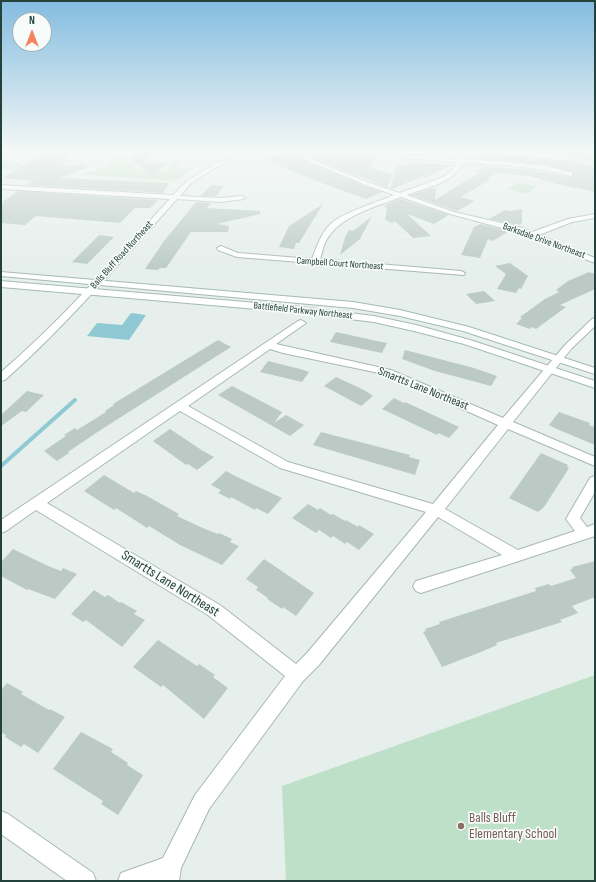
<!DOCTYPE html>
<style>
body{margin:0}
#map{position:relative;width:596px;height:882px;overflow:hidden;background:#e6efeb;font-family:"Sofia Sans Condensed",sans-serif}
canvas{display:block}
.frame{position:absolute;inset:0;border:2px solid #24423a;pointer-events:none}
.north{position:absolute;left:12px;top:12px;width:40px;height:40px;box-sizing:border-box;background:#f7fbf9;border:1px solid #a3b1ad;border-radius:50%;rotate:0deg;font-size:11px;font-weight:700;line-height:16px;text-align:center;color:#24423a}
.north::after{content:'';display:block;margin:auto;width:14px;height:18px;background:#f4845f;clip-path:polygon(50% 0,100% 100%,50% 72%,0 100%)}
</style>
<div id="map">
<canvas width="596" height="882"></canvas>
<div class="frame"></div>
<div class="north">N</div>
</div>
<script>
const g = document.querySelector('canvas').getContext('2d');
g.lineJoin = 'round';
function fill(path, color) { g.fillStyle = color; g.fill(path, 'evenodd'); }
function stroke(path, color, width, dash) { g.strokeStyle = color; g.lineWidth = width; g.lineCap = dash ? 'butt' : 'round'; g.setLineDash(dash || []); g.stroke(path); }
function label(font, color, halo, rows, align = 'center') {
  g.font = font + ' "Sofia Sans Condensed",sans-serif'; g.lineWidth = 3.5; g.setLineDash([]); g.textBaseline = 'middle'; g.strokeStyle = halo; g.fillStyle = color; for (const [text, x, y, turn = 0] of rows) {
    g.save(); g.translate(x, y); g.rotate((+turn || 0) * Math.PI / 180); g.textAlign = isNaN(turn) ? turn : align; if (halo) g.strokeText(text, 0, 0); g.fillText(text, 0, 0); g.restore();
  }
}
const green = new Path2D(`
 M535,152h60v9z
 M116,157h8l-1,2 14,10 24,2 9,-1 -1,-3 1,-6h6l7,3 -5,2 1,3 16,-1 -20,13 -174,-12v-8h16l6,7 24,4 31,2 12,-2 18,-6z
 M518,183l18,3v1l-10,7 -18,-5z
 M595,675v206h-309l-4,-95z`);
const water = new Path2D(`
 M131,313l15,2 -17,25 -42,-4 10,-13 25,2z`);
const stream = new Path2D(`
 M1,466l74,-66`);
const building = new Path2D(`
 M44,152h24l-5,14 23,-2 1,4 -27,10 109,5 -6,10 -136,-8 6,-4 -30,-3z
 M135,152h15l-4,10 21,1 -13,13 -22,-16z
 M297,152h81l-8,15 23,8 -6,12z
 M286,153l76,32 20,7 -16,7 -50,-18 -53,-22z
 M478,153l89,7 28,7v25l-38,-8 -27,-8 -33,-3h-3l-8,9 -25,15 14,4 -18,10 -46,-16 21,-7 4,1 -1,11 45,-28h-5l9,-6 46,4 41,7 3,-2 -1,-3 -26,-7 -63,-6z
 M412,162l41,3 -29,13v-2l-32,13 -2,-1 7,-24 12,1z
 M211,185l13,1 -8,10h-15z
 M18,191l140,9 -8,8h-15l-15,15 -84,-7 -11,9 -24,-2v-17l3,-3h-3z
 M401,199l48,16 -15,9 -27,-10 24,22 -18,2 -18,-17 -3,2 -7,-3 2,-12 -3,-1 3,-3z
 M196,202l15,1 -4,5 53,3v3l-43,10 12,2 -1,6h-37l-25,36h-6l-2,2 -13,-1 19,-28z
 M323,204l-24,39h-3l-2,6 -15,-2 10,-21z
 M522,209v14l-4,2 -29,-6 16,-9 5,1z
 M372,216l-12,23 -20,16 5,-18 4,-7 4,1z
 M480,224l29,7 -16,10 -5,-2 -8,19 -19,-3 13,-28z
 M99,235l15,2 -27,27 -15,-2z
 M510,263l18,13 -7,13 -2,-1 -3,5 -19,-4 9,-15 -11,-8z
 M589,272l6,2v15l-35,16 6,2 -30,22 -4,-2 -2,2 -14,-5 6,-6 -2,-1 25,-18 14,-7 -3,-2 12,-9z
 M484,291l11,10 -19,3 -10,-10z
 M336,332l41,9 10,2 -5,10 -52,-11z
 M218,340l13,7 -132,84 -31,21 1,1 -12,8 -13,-10 22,-15 -2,-1 11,-7 2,2 29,-18 -1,-1 9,-6 -1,-1z
 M405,350l69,18 23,8 -6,10 -56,-15 -33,-12z
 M268,361l32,8 9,3 -7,10 -42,-10z
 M336,377l28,13 9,6 -12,10 -37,-20z
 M232,386l50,26 -8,11 12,-8 18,10 -14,11 -72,-41z
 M27,391l17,4 -18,17 -4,-1 -21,15v-11z
 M394,398l10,5 1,-1 54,25 -10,11 -11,-5 -1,2 -55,-26z
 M559,412l31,11 -1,2 6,2v18l-43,-18 -3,-2z
 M170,429l33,22 11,6 -17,13 -9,-6 -2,1 -33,-24z
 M321,432l89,23 -1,2 11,3 -5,15 -102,-30z
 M541,453l27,12 -1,2 2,1 -25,39 -6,5 -29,-14z
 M226,471l9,5 47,22 -14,16 -12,-6 -1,2 -24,-13 -1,2 -12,-6 3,-3 -10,-5z
 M104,475l30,18 2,-2 11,5 32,18 -2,2 28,13 13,5 1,-1 13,6 -2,3 9,4 -17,19 -42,-20 -31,-19 -2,2 -31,-20 -2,2 -30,-19z
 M308,504l10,6 2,-2 11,7 2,-1 12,7 1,-1 12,7 1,-2 15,9 -15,16 -12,-8 -2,2 -12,-8 -2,2 -12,-8 -3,3 -24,-15z
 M13,549l35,17 13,5 2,-3 14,6 -22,25 -27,-10 -1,1 -26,-14v-14z
 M264,559l50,34 -18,23 -13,-9 -1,2 -15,-10 1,-1 -12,-8 2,-3 -12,-8z
 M595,561v36l-23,9 6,7 -18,7 2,2 -66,21 1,2 -16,7 -39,15 -19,-35 3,-1 -1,-2 15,-5 -1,-2 97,-31 -1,-3 14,-4 2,2 25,-8 -6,-8 3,-2 -1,-1z
 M94,590l11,7 3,-2 12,8 1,-1 16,9 -3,3 11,6 -23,27 -36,-27 -3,2 -12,-8z
 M158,640l39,26 2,-2 16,11 -2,2 15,11 -24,31 -41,-34 -2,2 -28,-20z
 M7,683l16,9 -2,2 28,16 1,-1 15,8 -27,36 -14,-9 -3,3 -16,-10 1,-2 -5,-3v-42z
 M81,732l32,17 -2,3 17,11 -1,2 16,10 -25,40 -17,-11 2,-3 -50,-32z`);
const street = new Path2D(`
 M81,152h6l-13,8h-4v-2z
 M164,152h6l4,4 -5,1z
 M251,152h8l-37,12 -31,19 -11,13 40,2 22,-2 3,2 -1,1 -24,3 -43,-3c-56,62 -110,126 -172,181l-4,1v-9c61,-52 114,-114 169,-173l-169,-10v-4l172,10 14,-14 31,-19z
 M287,152h7l73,30 33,11 43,-16 10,-8 4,-7 -55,-4 -1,-1 3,-2 53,4 -2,-7h6l2,7c37,3 75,3 110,14v2l-2,1c-36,-10 -72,-11 -109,-13 -7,20 -38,25 -55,32l47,17 69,16 9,4 36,-13 27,-5v4l-23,4 -33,13 56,23v5l-78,-31 -67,-18 -49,-17c-26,10 -62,19 -75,44 -3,5 -4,13 -6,18l141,12 4,2 -1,2 -227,-18 -19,-7 -1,-2 4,-2 17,7 74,6c5,-13 10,-29 22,-38 14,-10 44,-19 60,-26l-31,-11z
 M595,318v8l-24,23 -58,73 82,35v9l-87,-37 -63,80 73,41 57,-19 -9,-12 24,-41 5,-2v16l-15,26 7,9 8,-3v12l-174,57 -5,-2 -3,-5 3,-5 86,-26 -64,-38 -119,148 -16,16 -94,128 -28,59 -2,13h-61l3,-8 42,-15 32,-63 90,-119 -77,-61 -172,-105 -30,21 -5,2v-13l297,-199 3,-1 5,3 -30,21 115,26 112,48 62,-73 27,-26zM270,349l13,4 101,21 114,51 -65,79 -145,-42 -100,-56zM180,411l100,57 146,44 -119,141 -11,11 -76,-59 -173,-102z
 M1,811l7,3 85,59 3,8h-29l-66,-47z`);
const secondary = new Path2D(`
 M1,272l352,30 47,8 69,17 126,41v6l-132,-43 -63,-15 -47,-8 -352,-32z
 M1,281l291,25 82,10 42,9 54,15 125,41v7l-131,-44 -50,-13 -40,-9 -82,-10 -291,-25z`);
const markers = [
 [461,826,4,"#8d6e63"]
];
const farStreetnames = [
 ["Barksdale Drive Northeast",544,241,20],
 ["Balls Bluff Road Northeast",122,255,-48],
 ["Campbell Court Northeast",340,264,4],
 ["Battlefield Parkway Northeast",303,311,6]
];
const streetNames = [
 ["Smartts Lane Northeast",423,389,22]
];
const nearStreetnames = [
 ["Smartts Lane Northeast",170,584,32]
];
const nearEducationnames = [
 ["Balls Bluff",469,818],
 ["Elementary School",469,834]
];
fill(green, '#bfe0c8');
fill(water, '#8ec9d4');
stroke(stream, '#8ec9d4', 4);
fill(building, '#bbcac4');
stroke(street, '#a8b8b2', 2);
stroke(secondary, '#a4bbb3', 2);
fill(street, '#fff');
fill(secondary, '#fff');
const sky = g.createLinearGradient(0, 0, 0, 275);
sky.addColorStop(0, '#84bce0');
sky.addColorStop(0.55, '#f4f8f6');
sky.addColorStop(1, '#f4f8f600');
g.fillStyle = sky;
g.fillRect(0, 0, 596, 275);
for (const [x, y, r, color] of markers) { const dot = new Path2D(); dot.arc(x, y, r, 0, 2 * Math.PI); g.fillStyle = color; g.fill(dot); stroke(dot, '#f7fbf9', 1.5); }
label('10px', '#24423a', '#f7fbf9', farStreetnames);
label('12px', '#24423a', '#f7fbf9', streetNames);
label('14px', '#24423a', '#f7fbf9', nearStreetnames);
label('14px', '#785e54', '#f7fbf9', nearEducationnames, 'left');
</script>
